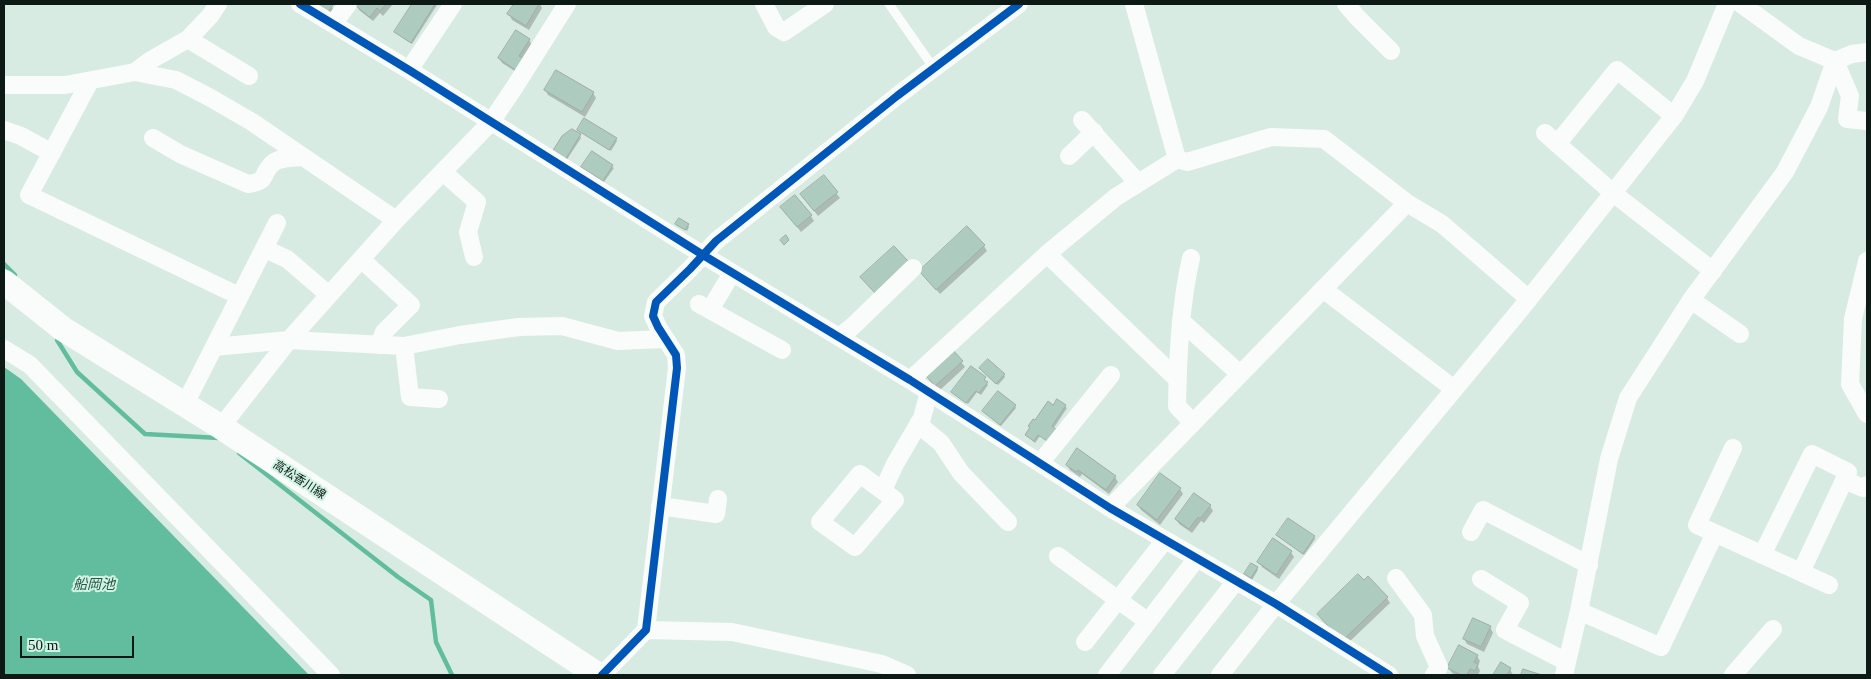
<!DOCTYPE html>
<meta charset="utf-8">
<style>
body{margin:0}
#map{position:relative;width:1871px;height:679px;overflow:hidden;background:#d8ebe2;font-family:Georgia,serif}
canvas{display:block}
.frame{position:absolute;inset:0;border:5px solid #0c1914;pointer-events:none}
.scale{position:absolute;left:20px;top:636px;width:114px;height:22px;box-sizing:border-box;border:2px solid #0c1914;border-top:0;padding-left:6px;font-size:15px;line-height:18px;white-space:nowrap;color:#0c1914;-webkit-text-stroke:4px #d0f3e3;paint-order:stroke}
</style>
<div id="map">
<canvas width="1871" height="679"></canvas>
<div class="frame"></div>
<div class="scale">50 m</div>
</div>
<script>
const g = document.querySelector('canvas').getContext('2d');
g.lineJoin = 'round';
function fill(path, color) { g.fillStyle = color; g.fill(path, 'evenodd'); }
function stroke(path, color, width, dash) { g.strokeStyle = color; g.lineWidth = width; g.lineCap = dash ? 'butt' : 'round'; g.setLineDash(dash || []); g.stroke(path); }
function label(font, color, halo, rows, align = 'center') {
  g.font = font + ' Georgia,"Noto Sans JP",serif'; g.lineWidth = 4; g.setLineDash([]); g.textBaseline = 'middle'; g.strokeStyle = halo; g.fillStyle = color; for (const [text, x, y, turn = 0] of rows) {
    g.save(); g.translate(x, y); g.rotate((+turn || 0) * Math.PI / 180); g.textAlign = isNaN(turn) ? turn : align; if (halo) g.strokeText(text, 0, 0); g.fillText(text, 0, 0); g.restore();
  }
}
const water = new Path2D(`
 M4,367l17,12 288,296h-305z`);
const shadow = new Path2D(`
 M318,4h10l5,4 -3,6z
 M356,4h37l-10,12 -3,-3 -7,8 -14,-11z
 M414,4l23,1 -25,39 -16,-11z
 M515,4h25l2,4 -13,22 -17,-10 -3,-6z
 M529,40l3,5 -11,30 -19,-12 -3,-5z
 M545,90l48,3 3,5 -11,19 -37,-22z
 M578,130l38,9 1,2 -6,10z
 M580,135l1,3 -15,23 -12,-9z
 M592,152l22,16 -10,14 -21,-15z
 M823,176l17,22 -22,18 -13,-17z
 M785,212l26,4 3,5 -13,11z
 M677,224l11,1 1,2 -2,4z
 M984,246l3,5 -47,43 -20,-23z
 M952,350l13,17 -26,24 -14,-17z
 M982,371l22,4 1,2 -7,8z
 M985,378v4l3,3 -7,10 -4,-3 -9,12 -14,-10z
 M1057,401l10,7 -14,21 -1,15 -12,-8 -5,7 -9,-8 9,-13 19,-16z
 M1015,406l1,2 -15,18 -17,-15z
 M1067,465l48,12 3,5 -9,12 -27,-20 -2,3 -10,-7z
 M1180,489l3,5 -23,31 -19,-15 -3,-5z
 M1210,506l3,5 -9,12 -3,-2 -9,12 -13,-9 -3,-5z
 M1278,536l36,1 1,2 -11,16z
 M1291,552l3,5 -15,22 -17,-12 -3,-5z
 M1257,568l1,2 -6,10 -5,-4 -1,-2z
 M1387,598l3,5 -44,42 -28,-31z
 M1490,627l3,6 -9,19 -17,-8 -3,-5z
 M1477,656l3,5 -2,5 2,5 -2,4 -5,-1v1h-17l-4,-2 -3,-5z
 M1501,663l9,6 3,6h-19z`);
const stream = new Path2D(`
 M4,264l11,11 -2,5
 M57,340l20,32 68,62 74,4
 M239,453l159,124 33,23 5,42 16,33`);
const building = new Path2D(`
 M316,4h15l2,1 -5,7z
 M354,4h32l-6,7 -3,-3 -7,9z
 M412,4h23l-24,39 -17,-11z
 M514,4h25l-13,22 -19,-12z
 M516,30l14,9 -11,17 6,3 -8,12 -19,-13z
 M556,70l38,22 -12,20 -38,-22z
 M584,118l33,20 -8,12 -32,-20z
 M572,129l9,5 -16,26 -13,-8 10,-16z
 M592,151l21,14 -10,16 -22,-14z
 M824,175l14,17 -24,19 -14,-17z
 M795,195l17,20 -15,12 -17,-20z
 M679,218l10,6 -4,6 -10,-6z
 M967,226l18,19 -49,45 -17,-19z
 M786,235l3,5 -5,5 -4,-5z
 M894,246l15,16 -34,31 -15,-16z
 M952,349l11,12 -28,25 -11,-12z
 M988,359l17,15 -9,10 -17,-16z
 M971,366l15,11 -2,3 4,2 -9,11 -3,-2 -10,12 -15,-11z
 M998,391l18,14 -16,20 -18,-14z
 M1057,399l9,6 -14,21 6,5 -8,12 -12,-8 -4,6 -9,-6 5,-8 -2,-1 5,-7 2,1 13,-19 5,4z
 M1077,448l39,28 -10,14 -28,-20 -2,2 -10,-7z
 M1160,473l21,15 -24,32 -20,-15z
 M1194,493l17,12 -11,14 -2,-2 -9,12 -14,-10z
 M1288,518l27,18 -12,18 -27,-19z
 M1273,538l19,13 -16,24 -19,-13z
 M1251,563l7,4 -7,11 -7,-4z
 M1358,574l6,6 4,-4 20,21 -46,44 -25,-27z
 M1473,618l18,8 -10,21 -18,-8z
 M1459,645l19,10 -4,7 4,2 -3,7 -5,-2 -3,6h-6l-14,-7z
 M1501,662l10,6 -4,7h-14z
 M1523,669l19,6h-21z`);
const service = new Path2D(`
 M889,4l44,63`);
const minor = new Path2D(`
 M300,4l109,66 294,185 207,125 200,128 166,96 113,71
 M764,4l12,23 8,5 41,-28
 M1134,4l43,155
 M1346,4l11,13 34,34
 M1741,4l58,42 36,15 17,-7 15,-2
 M333,24l15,-20
 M188,39l61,37
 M1835,61l15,35 -3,23 20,2
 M409,70l44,-66
 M135,72l41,8 33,17 43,25 144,98
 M90,81l-61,114 210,101
 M4,85h61l70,-13 16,-12 37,-21 22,-23 8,-12
 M1082,120l56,63
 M4,130l17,6 31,17
 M1545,133l68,60 100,78
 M153,138l27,16 68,30c21,-3 12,-8 23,-19 6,-8 22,-7 31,-8
 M1557,144l60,-74 57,46
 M1069,156l25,-24
 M443,172l34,30 -9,30 6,25
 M265,249l22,10 42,36
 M1047,254l131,126
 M1191,258c-11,48 -13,98 -14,148l16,17
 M361,259l50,46 -27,27 -5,13
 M1867,261l-14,58 -3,65 17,30
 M1323,289l131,100
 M1691,300l49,34
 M699,304l83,46
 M710,310l22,-37
 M1181,321l59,53
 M839,337l13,-10 61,-59
 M404,346l6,51 29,2
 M214,347l75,-7 115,6 56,-11 59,-8 43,-1 56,15 47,-2
 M4,349l26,16 301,310
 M910,380l137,-126 69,-57 61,-38 10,3 84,-25 53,2 83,64 35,21 87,75
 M185,404l92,-181
 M918,424l23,19 20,30 47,49
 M221,427l68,-87 107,-120 95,-98 23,-34 53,-84
 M1733,448l-36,77 132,60
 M1040,463l71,-88
 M860,474l35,26 -40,47 -35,-25z
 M1844,480l19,8 4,-3
 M883,490l12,-26 27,-46 7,-26
 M660,506l56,8 2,-15
 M1110,508l297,-305
 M1471,532l12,-22 106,55
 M1762,555l50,-101 36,18 -47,100
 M1058,556l89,65
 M1396,578l27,37 2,21 14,31 -5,8
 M1481,579l39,24 -15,27 62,32
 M1579,611l82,36 54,-114
 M646,630l86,2 150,32 25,11
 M1085,642l80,-102
 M602,675l44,-45 31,-262 -1,-13 -18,-28 -5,-11 3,-14 34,-33 26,-28 181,-145 122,-92
 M1107,675l90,-117
 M1162,675l74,-94
 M1220,675l56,-71 244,-294 154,-194 21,-35 32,-77
 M1564,675l15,-64 30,-152 19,-61 63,-98 94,-128 34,-65 16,-46
 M1733,675l40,-46`);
const secondary = new Path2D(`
 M4,282l59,47 158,98 377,248`);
const cycleway = new Path2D(`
 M300,4l109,66 294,185 207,125 200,128 166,96 113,71
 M602,675l44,-45 31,-262 -1,-13 -18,-28 -5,-11 3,-14 34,-33 26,-28 181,-145 122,-92`);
const streetNames = [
 ["高松香川線",300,479,33]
];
const waterNames = [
 ["船岡池",94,584]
];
fill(water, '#62bd9f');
fill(shadow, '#0003');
stroke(stream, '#62bd9f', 4.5);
fill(building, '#adcbbf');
stroke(building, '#9fada7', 1);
stroke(service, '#f9fcfb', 9);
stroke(minor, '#f9fcfb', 18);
stroke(secondary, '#f9fcfb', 25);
stroke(cycleway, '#0057b8', 8);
label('12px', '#0c1914', '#d0f3e3', streetNames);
label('italic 14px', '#285745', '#d0f3e3', waterNames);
</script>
